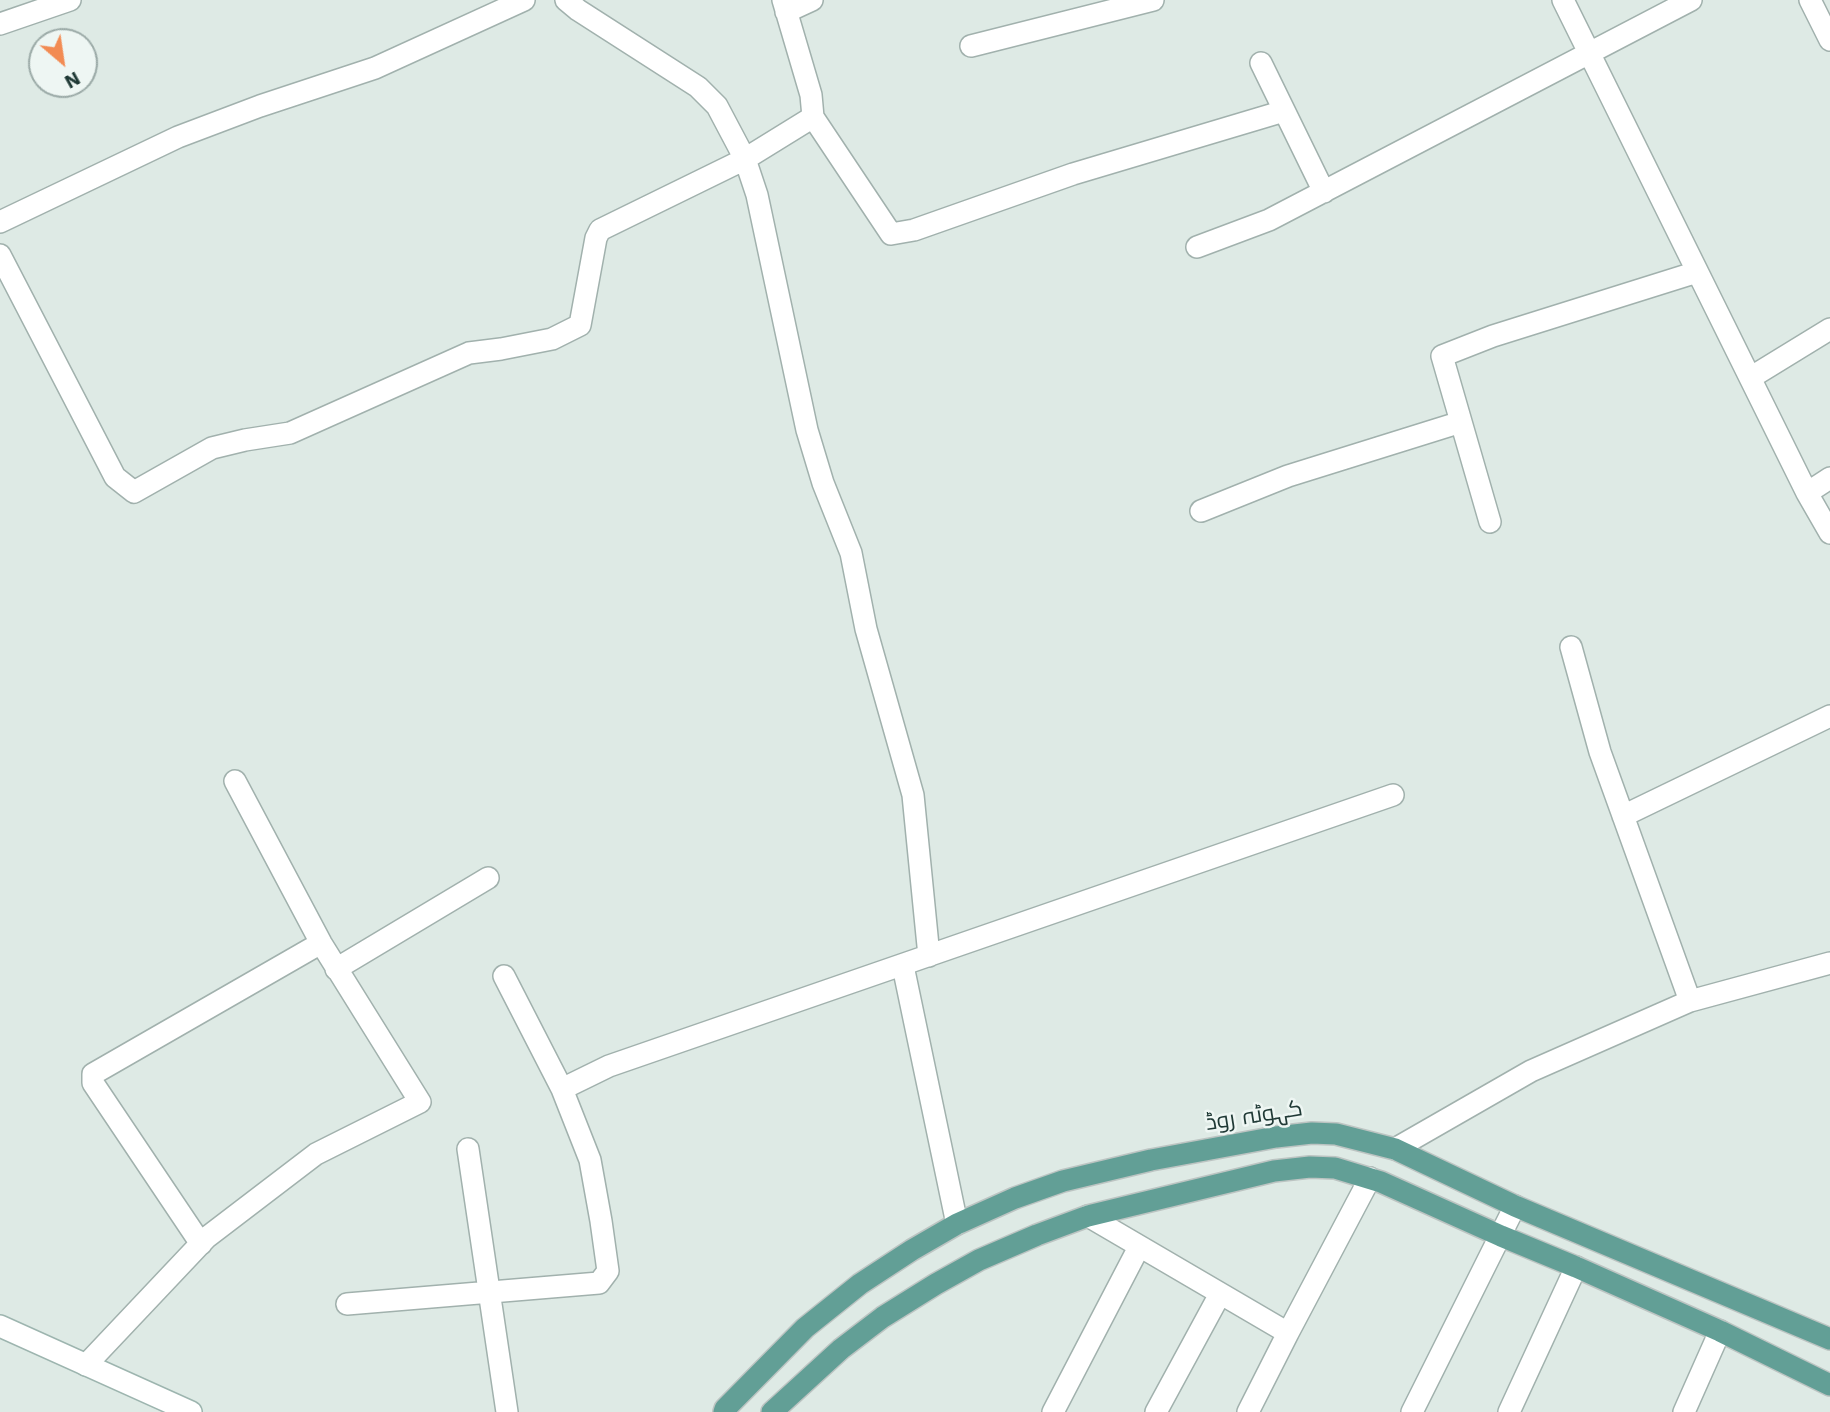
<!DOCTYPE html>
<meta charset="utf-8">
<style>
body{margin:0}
#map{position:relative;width:1830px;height:1412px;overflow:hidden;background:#deeae5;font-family:"Work Sans",sans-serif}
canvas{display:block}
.north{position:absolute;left:28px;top:28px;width:70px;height:70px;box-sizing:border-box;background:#eef6f3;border:2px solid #9baaa7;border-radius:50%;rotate:151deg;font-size:19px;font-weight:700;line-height:28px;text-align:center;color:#1f3935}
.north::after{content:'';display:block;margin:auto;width:24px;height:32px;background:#f28b53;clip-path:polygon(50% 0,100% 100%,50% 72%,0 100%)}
</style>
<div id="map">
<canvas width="1830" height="1412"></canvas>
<div class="north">N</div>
</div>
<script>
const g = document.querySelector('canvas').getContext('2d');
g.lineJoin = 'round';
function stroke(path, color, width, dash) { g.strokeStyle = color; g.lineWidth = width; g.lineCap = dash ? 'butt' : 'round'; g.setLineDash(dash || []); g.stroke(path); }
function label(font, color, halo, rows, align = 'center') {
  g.font = font + ' "Work Sans",Cairo,sans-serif'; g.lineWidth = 5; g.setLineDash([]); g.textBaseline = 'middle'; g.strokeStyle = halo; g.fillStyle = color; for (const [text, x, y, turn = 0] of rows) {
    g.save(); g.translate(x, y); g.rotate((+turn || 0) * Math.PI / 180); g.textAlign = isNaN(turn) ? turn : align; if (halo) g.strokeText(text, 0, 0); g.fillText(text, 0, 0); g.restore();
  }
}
const minor = new Path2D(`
 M566,0l12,10 120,77 19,19 28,53 12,36 50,235 16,53 28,70 15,76 47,166 16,161
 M1563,0l244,493 23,40
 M1810,0l20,40
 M786,12l26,-12
 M0,24l70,-24
 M971,46l182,-46
 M1261,63l63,129
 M813,117l78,117 23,-4 159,-56 211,-63
 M0,222l178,-85 82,-31 115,-38 149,-68
 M1197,247l72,-27 422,-220
 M0,255l115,222 19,15 78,-44 33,-8 45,-7 179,-80 32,-4 51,-10 28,-14 16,-87 4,-8 145,-71 68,-42 -2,-22 -28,-95
 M1750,378l80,-49
 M1807,493l23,-15
 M1201,511l87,-35 173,-54
 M1490,522l-48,-166 51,-20 204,-64
 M1571,647l29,105 90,249
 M1623,816l207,-100
 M903,966l54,258
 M336,969l152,-91
 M562,1089l47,-23 784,-271
 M468,1149l39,263
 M1395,1149l136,-78 159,-70 140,-38
 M1088,1216l200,117 82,-155
 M201,1244l-108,-161v-9l228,-131
 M347,1304l252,-21 9,-12 -7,-50 -11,-61 -28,-71 -58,-113
 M86,1365l120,-127 110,-84 104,-52 -99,-159 -86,-162
 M1053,1412l86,-165
 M1156,1412l64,-118
 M1248,1412l40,-79
 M1412,1412l103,-206
 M1509,1412l67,-145
 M1684,1412l36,-81`);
const secondary = new Path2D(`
 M0,1326l191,86`);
const primary = new Path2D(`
 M724,1412l1,-3 80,-81 55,-44 52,-34 45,-26 58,-26 48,-17 88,-21 125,-23 36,-4 24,1 59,15 120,57 315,133
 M772,1412l69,-63 42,-32 53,-33 43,-24 58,-25 51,-19 186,-45 36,-4 25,1 46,14 120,54 75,31 144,64 110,54`);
const streetNames = [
 ["کہوٹہ روڈ",1254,1116,-9]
];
stroke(minor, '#a1b1ad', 24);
stroke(secondary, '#9db5af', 24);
stroke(primary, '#bcc4c2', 24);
stroke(minor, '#fff', 21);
stroke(secondary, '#fff', 21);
stroke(primary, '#629f96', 21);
label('23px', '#1f3935', '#eef6f3', streetNames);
</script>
